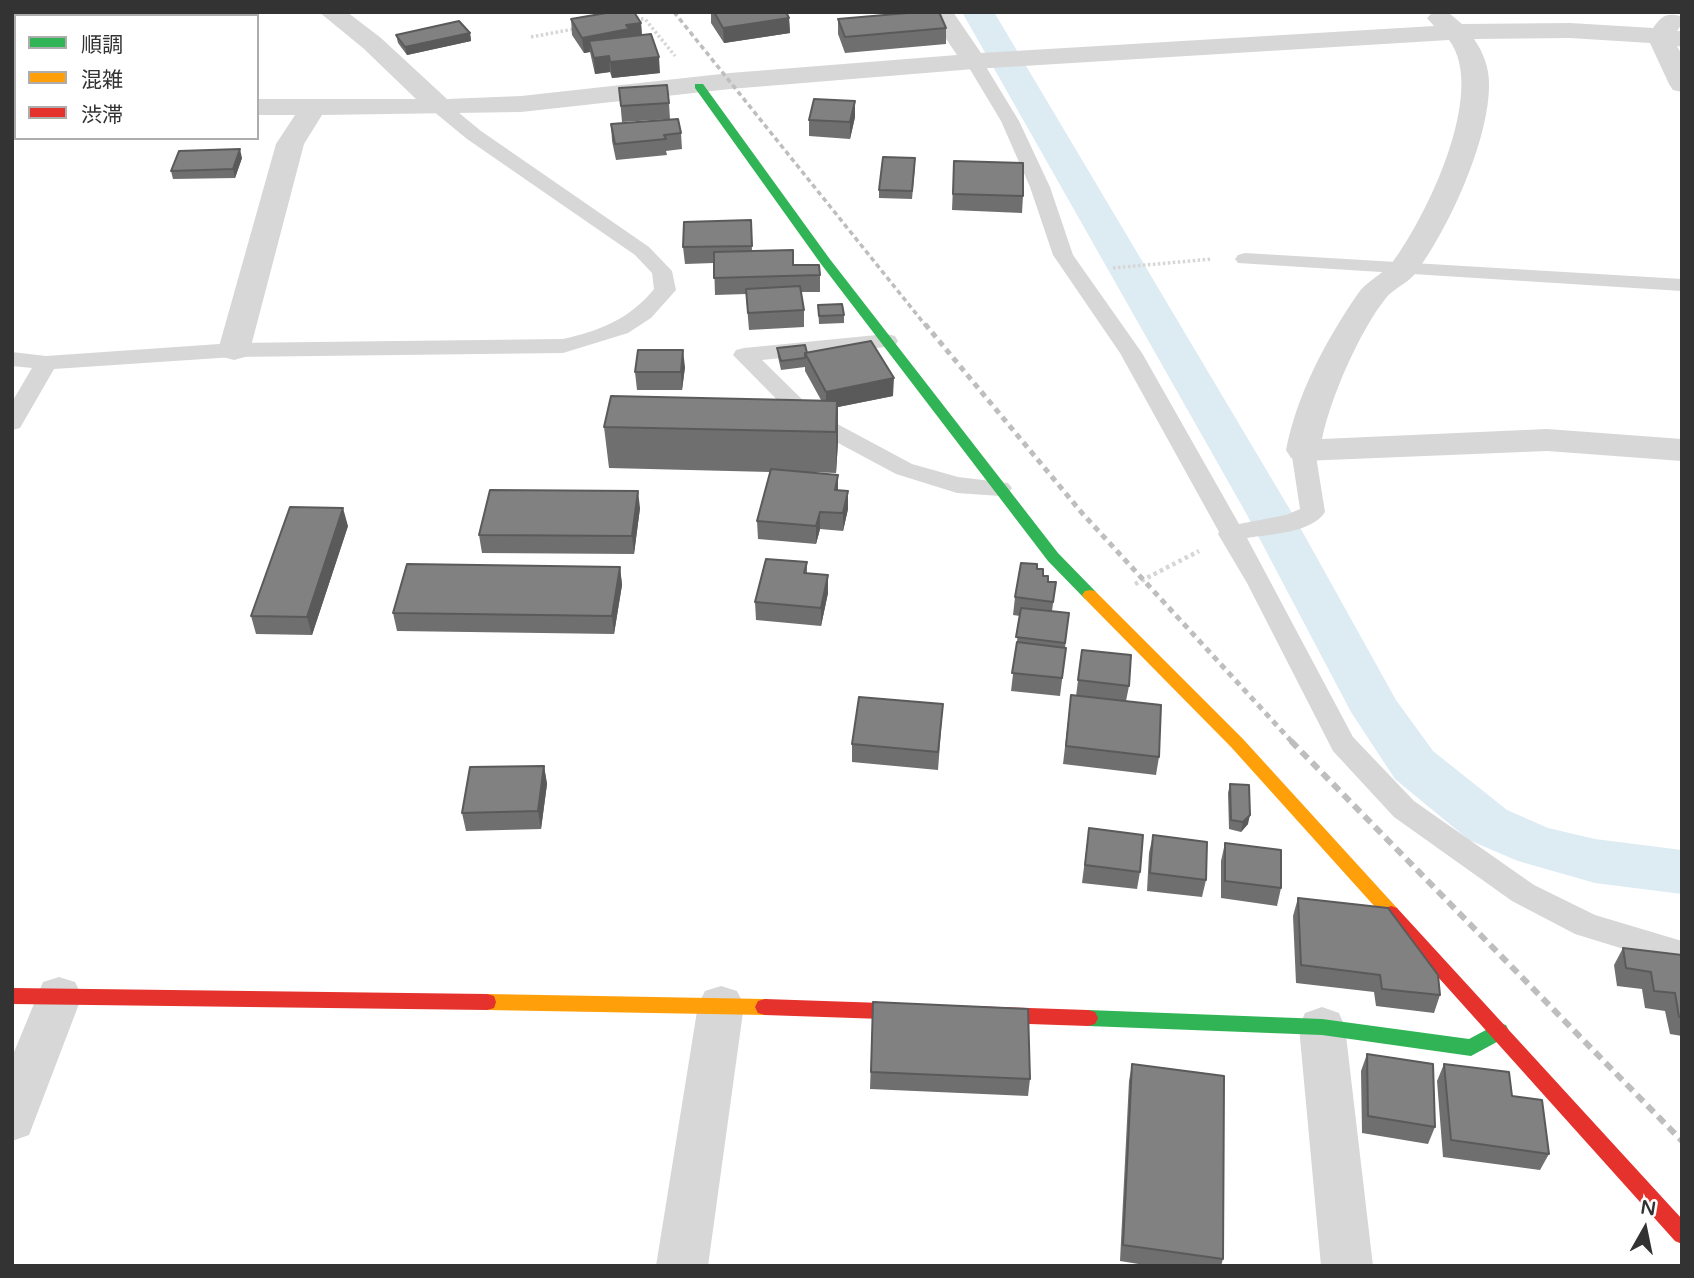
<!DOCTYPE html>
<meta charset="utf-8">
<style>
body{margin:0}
#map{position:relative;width:1694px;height:1278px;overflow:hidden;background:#fff;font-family:"Varela Round","Noto Sans JP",sans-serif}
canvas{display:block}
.frame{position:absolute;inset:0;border:14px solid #333;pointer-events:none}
.legend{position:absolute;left:14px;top:14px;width:245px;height:126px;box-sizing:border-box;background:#fff;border:2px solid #adadad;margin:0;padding:9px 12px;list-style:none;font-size:21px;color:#333}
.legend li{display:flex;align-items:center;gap:14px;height:35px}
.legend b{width:35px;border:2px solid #adadad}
.north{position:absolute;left:1610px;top:1194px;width:70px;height:70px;-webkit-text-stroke:5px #fff;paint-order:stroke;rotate:9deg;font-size:19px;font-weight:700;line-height:28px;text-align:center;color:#333}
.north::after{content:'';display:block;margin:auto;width:24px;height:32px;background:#333;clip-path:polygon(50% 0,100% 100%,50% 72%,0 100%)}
</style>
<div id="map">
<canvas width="1694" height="1278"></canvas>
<div class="frame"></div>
<ul class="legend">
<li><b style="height:9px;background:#30b455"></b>順調</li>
<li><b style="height:9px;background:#ff9f0a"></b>混雑</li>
<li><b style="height:9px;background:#e5322d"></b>渋滞</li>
</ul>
<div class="north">N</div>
</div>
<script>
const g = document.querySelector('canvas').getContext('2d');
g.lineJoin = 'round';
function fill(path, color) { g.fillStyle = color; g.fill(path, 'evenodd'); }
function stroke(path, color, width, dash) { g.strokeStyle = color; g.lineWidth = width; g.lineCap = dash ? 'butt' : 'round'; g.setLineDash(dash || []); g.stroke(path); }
const canal = new Path2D(`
 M962,12h32l298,501 104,187 37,51 74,59 41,18 47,11 87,11v44l-87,-11 -77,-22 -49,-21 -74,-61 -44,-67 -105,-199z`);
const pathFar1 = new Path2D(`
 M631,18l14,1 30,37
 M531,37l43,-8
 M1113,268l99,-9`);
const path = new Path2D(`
 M1135,584l64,-33`);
const lane = new Path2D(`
 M974,56l6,1 39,64 31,66 23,68 69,98 97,171 47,-9 14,-6 -9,-59 4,-5 8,-2 8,2 4,5 10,62c-13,21 -55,22 -78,26l106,199 61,64 120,84 61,30 87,26v26l-107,-33 -63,-33 -118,-84 -61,-66 -86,-168 -29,-49 1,-2 -99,-179 -67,-98 -23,-68 -29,-66 -36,-60z
 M440,101l7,2 34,28 168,116 23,24 4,19 -25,28 -23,15 -65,20 -329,4 -180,12 -34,59 -8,2v-28l20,-34 -20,-2v-14l34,4 188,-13 329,-4c36,-8 67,-20 91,-50l-2,-16 -17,-18 -168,-116 -34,-28 -2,-4z
 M1245,253l437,26v12l-444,-28 -3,-4 3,-4z
 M887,334l8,2 3,5 -3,5 -133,14 53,52 97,52 46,13 50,6 4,5 -4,5 -8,3 -43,-3 -61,-19 -97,-52 -66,-67 3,-5 8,-2z`);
const street = new Path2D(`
 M319,12h28l34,26 66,61 74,-3 209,-23 227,-18 -29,-43h25l28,41 453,-27 -7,-8 6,-6 16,1 13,11 108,-1 83,5c8,-11 12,-16 27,-12l2,8 -5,7h5v16l-5,-1 5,9v37l-9,-2 -4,-6 -19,-41 -80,-5 -96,1c9,13 15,28 15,44 1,56 -41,148 -75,192 -8,9 -21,14 -28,23 -26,32 -56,101 -64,141l225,-10 135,10v22l-135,-10 -244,10 -12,-3 -5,-8c11,-56 39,-108 71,-155 9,-14 25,-20 35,-32 34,-45 96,-172 57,-223l-475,29 -244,20 -209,23 -199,3 -18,29 -54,206 -5,7 -11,3 -11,-3 -5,-7 58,-206 19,-29h-38v-16h159l-53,-51z
 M16,116v20l-4,1v-20z
 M59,977l16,5 7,14 -53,139 -17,6v-84l31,-75z
 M721,986l16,5 7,14 -36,261h-52l42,-261 7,-14z
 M1322,1007l17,6 6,14 28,239h-52l-22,-239 6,-14z`);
const fast = new Path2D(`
 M695,84h8l126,174 229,295 37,38 3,4 -3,4h-10l-37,-38 -227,-297 -126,-176z
 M1088,1010l234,9 147,20 30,-16 7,2 3,6 -3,6 -35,19 -149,-21 -234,-9 -7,-2 -3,-6 3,-6z`);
const slow = new Path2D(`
 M1090,590l5,1 148,148 154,169 3,5 -3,5 -6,2 -6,-2 -154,-171 -146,-148 -3,-4 3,-4z
 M487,994l278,5 7,2 3,6 -3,6 -7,2 -278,-5 -7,-2 -2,-6 2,-6z`);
const jam = new Path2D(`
 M1391,906l6,2 285,311v25l-7,-3 -290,-323 -3,-5 3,-5z
 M12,988l475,6 7,2 2,6 -2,6 -7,2 -475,-6z
 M765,999l323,11 7,2 3,6 -3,6 -7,2 -323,-11 -7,-2 -3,-6 3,-6z`);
const railFar2 = new Path2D(`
 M674,12l252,314`);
const railFar1 = new Path2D(`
 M925,324l157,189 211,230`);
const rail = new Path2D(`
 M1291,741l391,400`);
const wall = new Path2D(`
 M711,12h75l3,6 1,15 -66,10 -13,-20z
 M571,19l70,4 1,12 18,38 -48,5 -2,-6 -15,2 -5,-22 -6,1 -12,-18z
 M838,19l108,9v16l-101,9 -7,-19z
 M470,33l1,8 -64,14 -9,-12 -2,-8z
 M619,88l50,15 1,16 -48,3z
 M855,101v16l-5,22 -41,-3v-16z
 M611,124l70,9 1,16 -16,2 1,4 -51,5 -4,-19z
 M242,158l-7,20 -62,1 -2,-8z
 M954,161l69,35 -1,17 -70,-3z
 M915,166l-3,33 -33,-1v-8z
 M751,220l1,31 68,24v17h-19l3,18v17l-55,3 -3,-36 -31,1 -1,-32 -29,1 -2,-17z
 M818,305l26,10v8l-25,1z
 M777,348l30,5 86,43 -55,11v35l-2,31 -27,-1 29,18 10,1v18l-5,22 -23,-2 -4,15 -58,-5 -1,-18 13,-49 -161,-4 -5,-41 217,-27 -16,-29v-4l-24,3 -3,-13z
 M685,367l-3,23h-45l-2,-18z
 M640,508l-6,46 -152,-1 -3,-18z
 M348,526l-36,109 -56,-1 -5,-18z
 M807,562v11l21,2v18l-7,33 -65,-6 -1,-18z
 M620,567l2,18 -8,49 -217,-3 -4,-18z
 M1037,569l11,13h8l-4,29 17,2 -4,35h1l-6,48 -49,-5 9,-75 -7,-1 2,-18z
 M1082,650l47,36 -3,15 33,56 -3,18 -93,-11 8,-69 5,1z
 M943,704l-5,66 -86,-8v-18z
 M544,766l3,18 -6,45 -75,2 -4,-18z
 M1230,784l18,40 -7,8 -12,-3 -1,-36z
 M1089,828l51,44 -3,17 -55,-6z
 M1153,835l53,45 -4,17 -55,-6 2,-38z
 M1225,843l56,45 -4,18 -56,-8v-37z
 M1298,898l142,97 -6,18 -58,-7 -2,-14 -78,-9 -3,-67z
 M1623,948l59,7v81l-12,-2 -5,-23 -20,-3 -3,-19 -25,-3 -3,-21z
 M873,1002l157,77 -2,17 -158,-7z
 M1367,1054l68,73 -7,17 -66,-11 -1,-62z
 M1132,1064l91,195 -2,7h-70l-31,-5 9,-180z
 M1444,1064l68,32 37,58 -9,16 -97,-13 -6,-76z`);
const shadedWall = new Path2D(`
 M789,18l1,15 -66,10 -1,-15z
 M641,23l1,15 -53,3 1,11 -6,1 -2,-15 44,-13z
 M470,33l1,8 -64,14 -2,-8z
 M609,56l1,16 -15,2 -1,-16z
 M659,57l1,16 -48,5 -2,-16z
 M855,101v16l-5,22v-17z
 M240,149l2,9 -7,20 -2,-9z
 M683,350l2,17 -3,23 -1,-18z
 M894,378l-1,18 -55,11v35l-2,31v-41l-10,-23v-17z
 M838,475v18l-3,-3z
 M638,491l2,17 -6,46 -2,-18z
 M848,491v18l-5,22v-18z
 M343,508l5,18 -36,109 -5,-18z
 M820,512v17l-4,15v-18z
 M620,567l2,18 -8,49 -2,-18z
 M828,575v18l-7,33v-18z
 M544,766l3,18 -6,45 -3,-18z
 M1250,815l-2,9 -7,8 2,-10z`);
const building = new Path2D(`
 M612,12h22l7,11 -15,2 3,4 -47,9 -11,-19z
 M714,12h72l3,6 -66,10z
 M919,12h20l7,16 -101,9 -7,-18z
 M459,21l11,12 -65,14 -9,-12z
 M651,34l8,23 -49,5 -1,-6 -15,2 -5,-17z
 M667,85l2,18 -48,3 -2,-18z
 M814,99l41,2 -5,21 -41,-2z
 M678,119l3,14 -17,2 2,4 -51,5 -4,-20z
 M240,149l-7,20 -62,2 8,-20z
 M883,157l32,1 -3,33 -33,-1z
 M954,161l69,2v33l-70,-2z
 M751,220l1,26 -69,1 1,-25z
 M793,250v15h26l1,10 -106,3v-26z
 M800,286l4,24 -56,3 -2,-24z
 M842,304l2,11 -25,1 -1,-11z
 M871,341l23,37 -68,14 -21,-39z
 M805,345l2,8h-2v5l-24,3 -4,-13z
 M638,350h45l-2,22h-46z
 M611,396l226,5 -1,31 -232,-5z
 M771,469l67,6 -3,15 13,1 -5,22 -23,-1 -4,14 -59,-5z
 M490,490l148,1 -6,45 -153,-1z
 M290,507l53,1 -36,109 -56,-1z
 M766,559l41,3 -3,11 24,2 -7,33 -66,-6z
 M1021,563l16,1v5h6v7h5v6h8l-3,20 -38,-5z
 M407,564l213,3 -8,49 -219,-3z
 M1021,608l48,5 -4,30 -49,-6z
 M1017,642l49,6 -4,30 -50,-5z
 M1082,650l49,5 -2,31 -51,-6z
 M1071,695l90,10 -2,52 -93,-11z
 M859,697l84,7 -5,48 -86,-8z
 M544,766l-6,45 -76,2 8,-46z
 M1230,784l19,1 1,30 -7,7 -12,-2z
 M1089,828l54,7 -3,37 -55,-7z
 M1153,835l54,7 -1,38 -56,-7z
 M1225,843l56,7v38l-56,-7z
 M1298,898l90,10 50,67 2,20 -58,-6 -2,-14 -79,-10z
 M1623,948l59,7v62h-3l-4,-24 -21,-2 -3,-19 -25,-4z
 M873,1002l155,7 2,70 -159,-7z
 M1367,1054l66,10 2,63 -67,-11z
 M1132,1064l92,12 -1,183 -100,-14z
 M1444,1064l65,8 3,24 30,4 7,54 -98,-14z`);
fill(canal, '#ddebf3');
stroke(pathFar1, '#d6d6d6', 3.5, [2.5, 2.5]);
stroke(path, '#d6d6d6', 4.5, [3.5, 3.5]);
fill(lane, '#d7d7d7');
fill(street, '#d7d7d7');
fill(fast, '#30b455');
fill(slow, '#ff9f0a');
fill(jam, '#e5322d');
stroke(railFar2, '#bebebe', 3.5, [5, 3.5]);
stroke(railFar1, '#bebebe', 5, [6, 5]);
stroke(rail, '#bebebe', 6, [9, 6]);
fill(wall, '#6f6f6f');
fill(shadedWall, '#5a5a5a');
fill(building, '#818181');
stroke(building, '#5a5a5a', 2);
</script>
